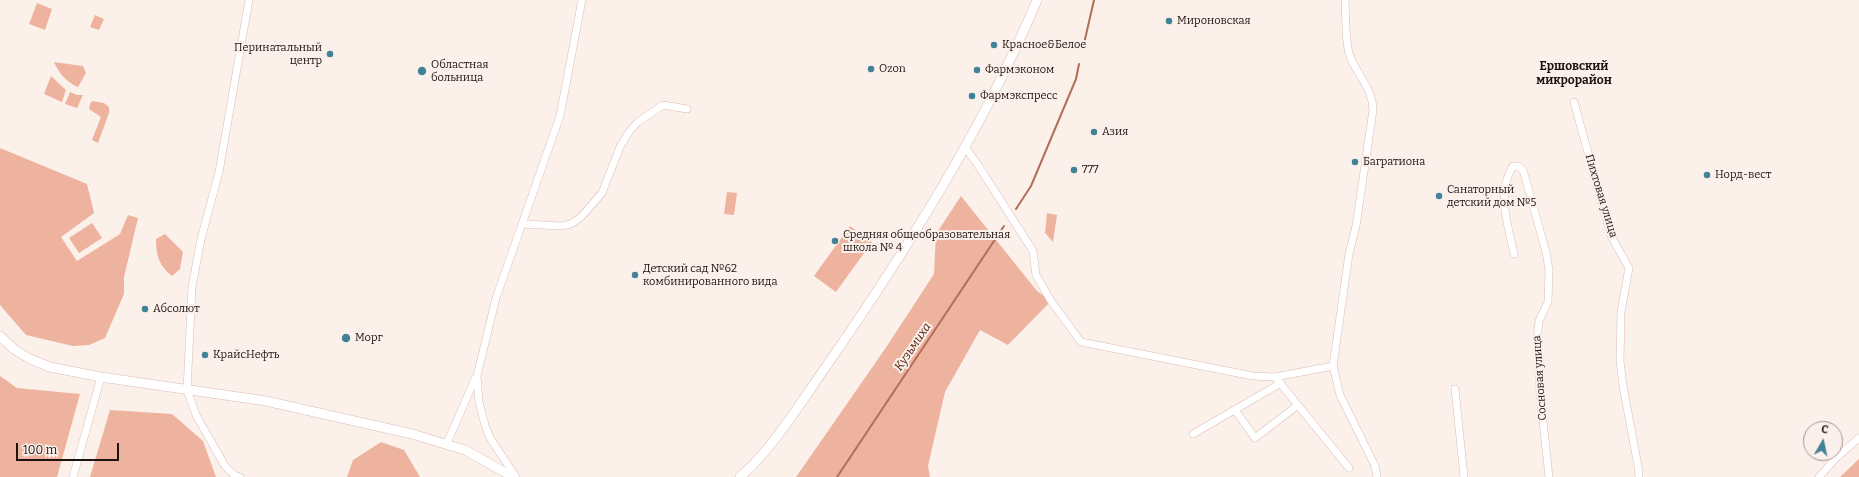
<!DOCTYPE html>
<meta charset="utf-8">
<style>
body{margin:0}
#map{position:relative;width:1859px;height:477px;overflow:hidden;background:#fcf0eb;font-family:Bitter,serif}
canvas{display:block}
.north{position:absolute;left:1803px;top:421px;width:40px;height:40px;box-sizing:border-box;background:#fcf0eb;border:1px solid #a39793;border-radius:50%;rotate:9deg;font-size:11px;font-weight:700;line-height:16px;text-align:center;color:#1d120f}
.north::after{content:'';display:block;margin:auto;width:14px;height:18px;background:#428296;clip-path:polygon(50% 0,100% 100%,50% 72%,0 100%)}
.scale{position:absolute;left:16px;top:443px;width:103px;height:18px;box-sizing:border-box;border:2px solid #1d120f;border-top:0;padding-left:5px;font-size:12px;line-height:14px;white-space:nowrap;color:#1d120f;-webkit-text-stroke:3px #fcf0eb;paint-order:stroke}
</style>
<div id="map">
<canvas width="1859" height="477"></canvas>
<div class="north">С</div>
<div class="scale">100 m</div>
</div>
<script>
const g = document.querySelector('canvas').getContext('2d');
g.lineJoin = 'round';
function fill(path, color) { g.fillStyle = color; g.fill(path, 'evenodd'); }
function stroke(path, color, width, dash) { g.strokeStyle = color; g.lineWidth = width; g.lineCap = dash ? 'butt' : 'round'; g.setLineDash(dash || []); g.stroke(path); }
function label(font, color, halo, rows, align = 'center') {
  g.font = font + ' Bitter,serif'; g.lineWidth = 4; g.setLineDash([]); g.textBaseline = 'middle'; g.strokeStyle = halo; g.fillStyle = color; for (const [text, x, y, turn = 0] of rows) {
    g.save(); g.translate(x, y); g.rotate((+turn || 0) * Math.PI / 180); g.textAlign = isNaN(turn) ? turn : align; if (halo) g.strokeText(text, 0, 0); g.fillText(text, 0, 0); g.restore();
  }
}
const green = new Path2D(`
 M37,3l15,6 -7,21 -16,-6z
 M95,15l9,4 -5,11 -9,-3z
 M54,62l29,4 3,7 -8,14c-12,-5 -19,-14 -24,-25z
 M51,76l15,14 -4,12 -18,-8z
 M70,92l7,3h6l-6,13 -12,-4z
 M92,101l12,2 5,4v6l-11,30 -6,-3 9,-23 -12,-8 1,-5z
 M0,148l87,36 7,29 -33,24 16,24 43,-27 8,-19 10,3 -14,59v17l-19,44 -16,7 -16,1 -47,-11 -26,-30z
 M727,192l10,1 -3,22 -10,-1z
 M961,196l76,95 14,10 -43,44 -28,-15 -35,62 -17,74 2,11h-134l89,-128 49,-75 2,-40z
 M1047,213l10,2 -4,27 -8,-9z
 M92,223l10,15 -23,15 -10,-15z
 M850,226l22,16 -36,50 -22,-16z
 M165,234l18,18 -3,17 -8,7c-13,-11 -16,-20 -16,-37z
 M0,376l17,12 63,6 -23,83h-57z
 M110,410l62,4 31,27 13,36h-126z
 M381,442l23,8 16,27h-73l6,-17z
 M1859,459v18h-19z`);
const stream = new Path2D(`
 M1083,48l11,-48
 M1016,209l15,-23 45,-107 3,-15
 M837,477l167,-251`);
const minor = new Path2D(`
 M1345,0c1,16 0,38 4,53 6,21 24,34 24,57l-17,116 -7,28 -16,112 7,29 35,71 2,11
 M1574,102l37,134 18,32 -8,44 -1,49 3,25 15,80 1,11
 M965,147l13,18 55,86 3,24 15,26 30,41 172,34 22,1 58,-11
 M522,224l39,2 10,-2 10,-7 21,-24 18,-46 9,-15 9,-10 25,-17 24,4
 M1514,254c-6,-30 -18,-60 -1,-88h4l6,4 23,82 3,18 -1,32 -9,19 -2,19 3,52 9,85
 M1275,377l74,91
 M1455,389l9,88
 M1235,410l20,28 43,-33
 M1193,434l88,-51
 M447,443l28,-64
 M73,477l28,-100
 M240,477l-6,-2 -9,-9 -29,-51 -9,-25 5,-103 9,-48 18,-67 30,-172
 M516,477l-26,-39 -5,-13 -6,-23 -2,-26 19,-78 64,-182 22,-116
 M1819,477l18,-20 22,-19`);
const major = new Path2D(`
 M0,336l15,14 15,9 20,8 51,10 165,24 146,33 53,16 48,27
 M740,477c31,-26 61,-75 85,-109 62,-89 120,-179 169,-275 15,-31 30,-61 43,-93`);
const markers = [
 [1169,21,4,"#428296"],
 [994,45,4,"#428296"],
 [330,54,4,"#428296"],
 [871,69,4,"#428296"],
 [977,70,4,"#428296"],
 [422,71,5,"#428296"],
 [972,96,4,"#428296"],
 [1094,132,4,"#428296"],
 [1355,162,4,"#428296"],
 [1074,170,4,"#428296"],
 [1707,175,4,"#428296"],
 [1439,196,4,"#428296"],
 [835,241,4,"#428296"],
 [635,275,4,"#428296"],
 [145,309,4,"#428296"],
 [346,338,5,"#428296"],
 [205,355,4,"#428296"]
];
const poiNames = [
 ["Мироновская",1177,21],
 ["Красное&Белое",1002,45],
 ["Перинатальный",322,48,"right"],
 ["центр",322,61,"right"],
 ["Областная",431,65],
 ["больница",431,78],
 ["Ozon",879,69],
 ["Фармэконом",985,70],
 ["Фармэкспресс",980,96],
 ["Азия",1102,132],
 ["Багратиона",1363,162],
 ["777",1082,170],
 ["Норд-вест",1715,175],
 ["Санаторный",1447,190],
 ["детский дом №5",1447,203],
 ["Средняя общеобразовательная",843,235],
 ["школа № 4",843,248],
 ["Детский сад №62",643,269],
 ["комбинированного вида",643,282],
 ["Абсолют",153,309],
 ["Морг",355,338],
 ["КрайсНефть",213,355]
];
const streetNames = [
 ["Пихтовая улица",1601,196,73],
 ["Сосновая улица",1540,378,-94]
];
const neighbourhoodNames = [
 ["Ершовский",1574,67],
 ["микрорайон",1574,81]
];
const waterNames = [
 ["Кузьмиха",913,347,-56]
];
fill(green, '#eeb39e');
stroke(stream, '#b26e56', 2);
stroke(minor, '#dbbdb2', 8);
stroke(major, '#dbbdb2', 10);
stroke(minor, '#fff', 7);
stroke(major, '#fff', 9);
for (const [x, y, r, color] of markers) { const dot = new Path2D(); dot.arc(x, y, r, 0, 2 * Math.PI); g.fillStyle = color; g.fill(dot); stroke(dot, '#fcf0eb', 1.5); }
label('11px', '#1d120f', '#fcf0eb', poiNames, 'left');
label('11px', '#1d120f', '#fcf0eb', streetNames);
label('bold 12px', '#1d120f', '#fcf0eb', neighbourhoodNames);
label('italic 12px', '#4d1600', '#fcf0eb', waterNames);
</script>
